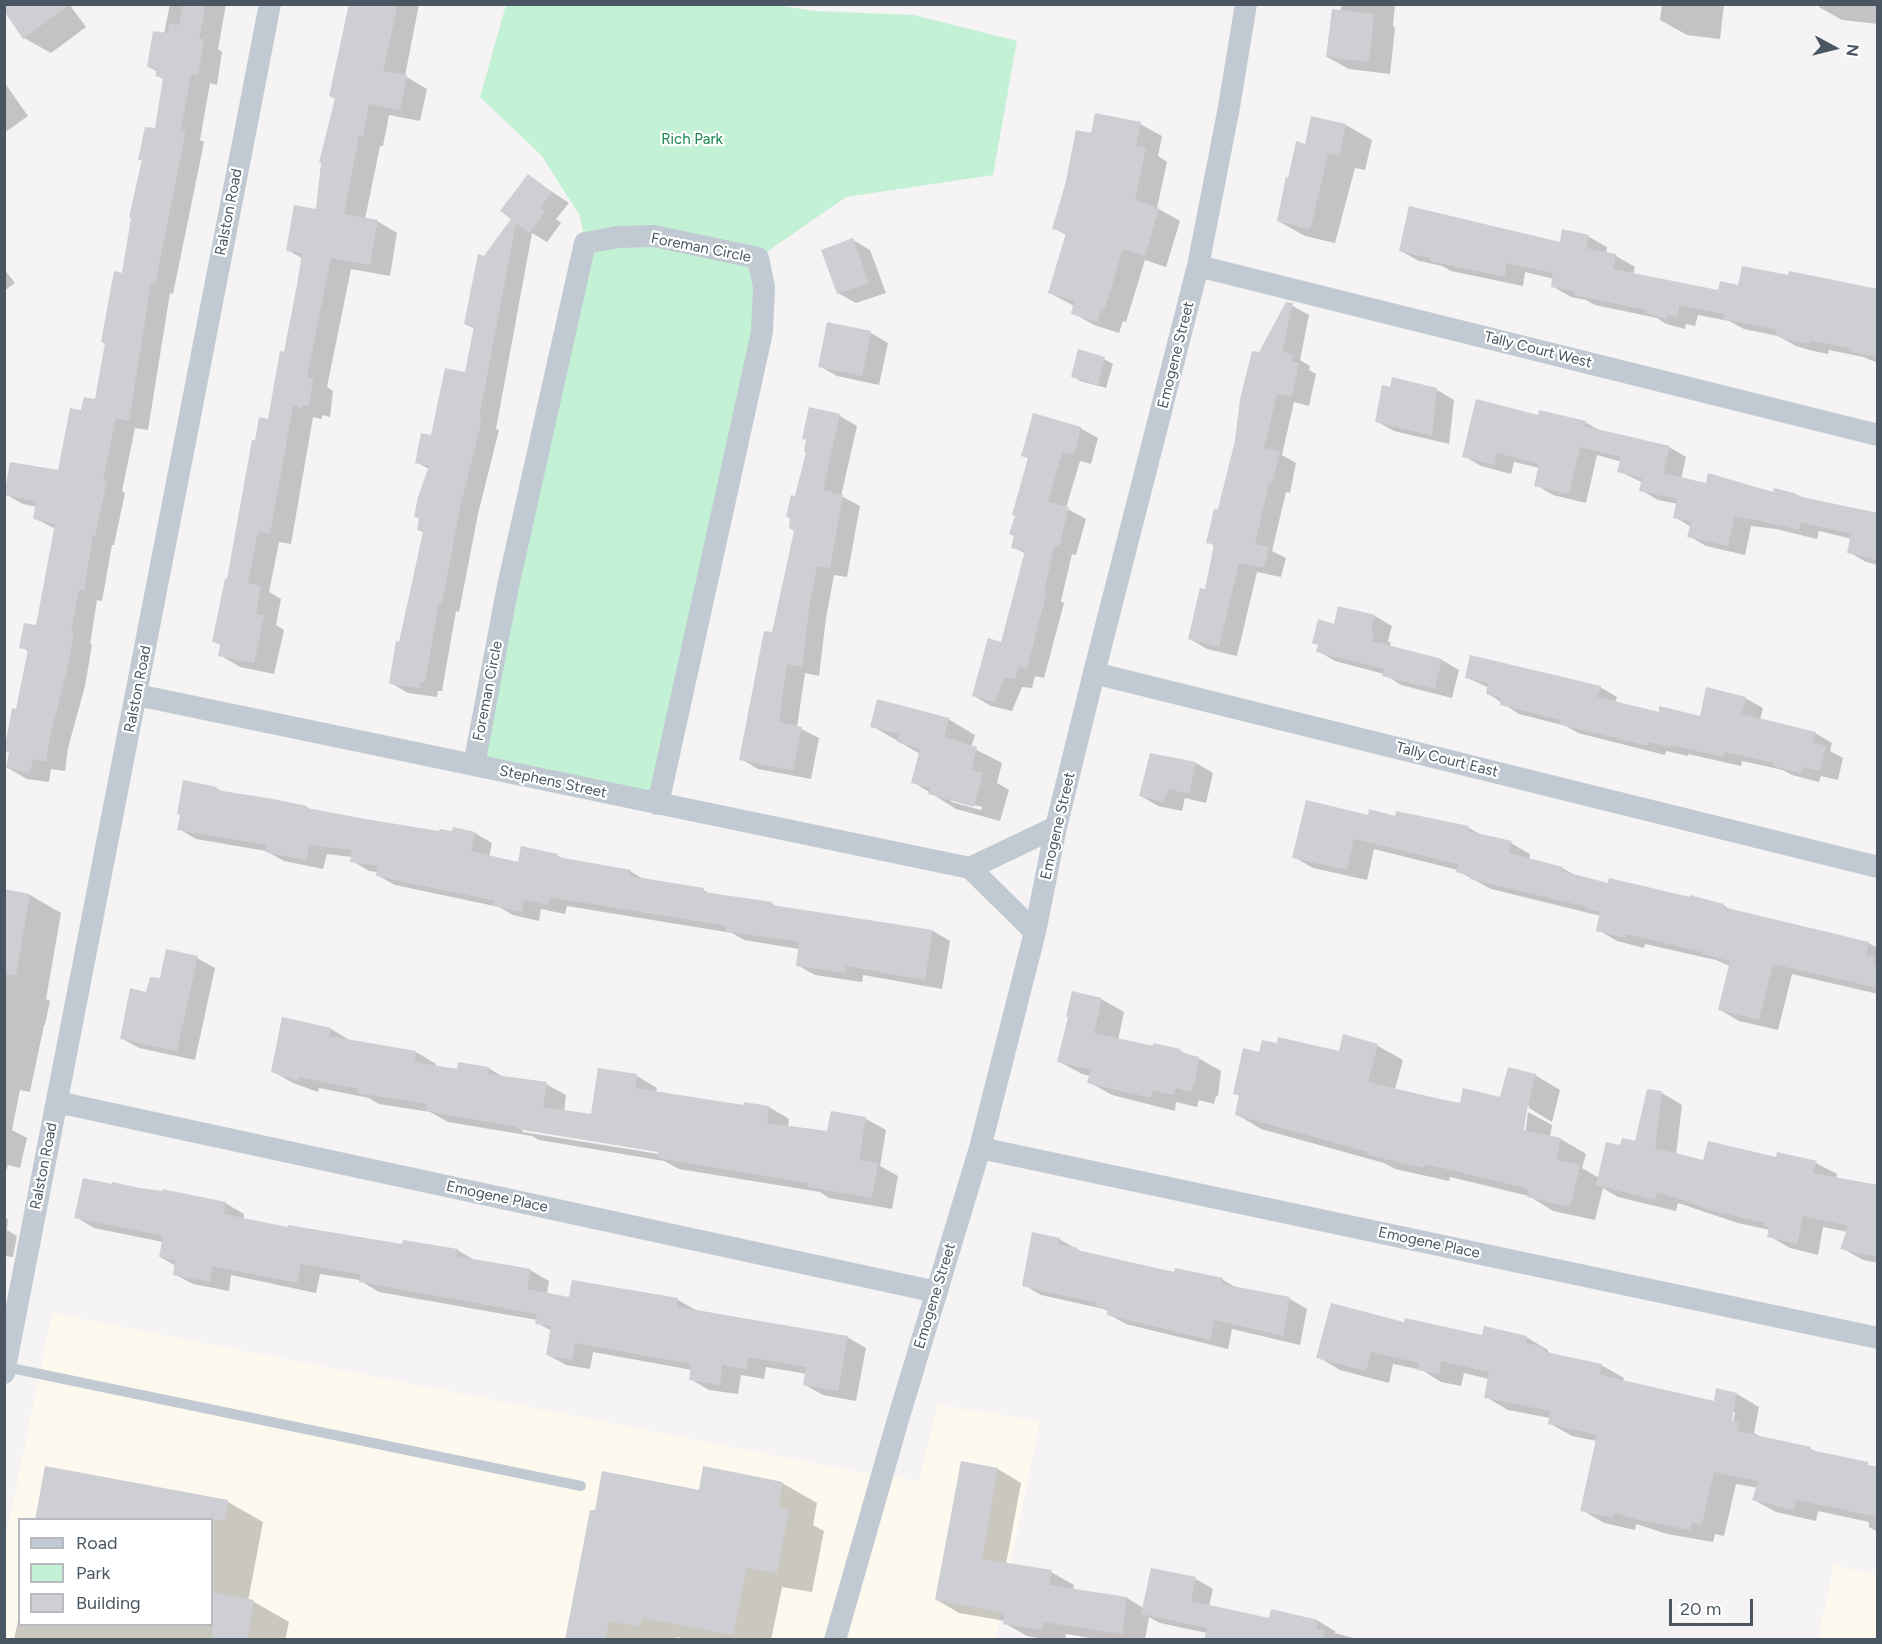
<!DOCTYPE html>
<style>
body{margin:0}
#map{position:relative;width:1882px;height:1644px;overflow:hidden;background:#f5f3f3;font-family:Figtree,sans-serif}
canvas{display:block}
.frame{position:absolute;inset:0;border:6px solid #4a5661;pointer-events:none}
.legend{position:absolute;left:18px;top:1518px;width:195px;height:108px;box-sizing:border-box;background:#fff;border:2px solid #b7bbc0;margin:0;padding:8px 10px;list-style:none;font-size:18px;color:#4a5661}
.legend li{display:flex;align-items:center;gap:12px;height:30px}
.legend b{width:30px;border:2px solid #b7bbc0}
.north{position:absolute;left:1804px;top:18px;width:60px;height:60px;-webkit-text-stroke:4px #fff;paint-order:stroke;rotate:97deg;font-size:16px;font-weight:700;line-height:24px;text-align:center;color:#4a5661}
.north::after{content:'';display:block;margin:auto;width:21px;height:27px;background:#4a5661;clip-path:polygon(50% 0,100% 100%,50% 72%,0 100%)}
.scale{position:absolute;left:1669px;top:1599px;width:84px;height:27px;box-sizing:border-box;border:3px solid #4a5661;border-top:0;padding-left:8px;font-size:18px;line-height:21px;white-space:nowrap;color:#4a5661;-webkit-text-stroke:4px #fff;paint-order:stroke}
</style>
<div id="map">
<canvas width="1882" height="1644"></canvas>
<div class="frame"></div>
<ul class="legend">
<li><b style="height:8px;background:#c1cad2"></b>Road</li>
<li><b style="height:16px;background:#c3f1d5"></b>Park</li>
<li><b style="height:16px;background:#cdcfd5"></b>Building</li>
</ul>
<div class="north">N</div>
<div class="scale">20 m</div>
</div>
<script>
const g = document.querySelector('canvas').getContext('2d');
g.lineJoin = 'round';
function fill(path, color) { g.fillStyle = color; g.fill(path, 'evenodd'); }
function stroke(path, color, width, dash) { g.strokeStyle = color; g.lineWidth = width; g.lineCap = dash ? 'butt' : 'round'; g.setLineDash(dash || []); g.stroke(path); }
function label(font, color, halo, rows, align = 'center') {
  g.font = font + ' Figtree,sans-serif'; g.lineWidth = 4.5; g.setLineDash([]); g.textBaseline = 'middle'; g.strokeStyle = halo; g.fillStyle = color; for (const [text, x, y, turn = 0] of rows) {
    g.save(); g.translate(x, y); g.rotate((+turn || 0) * Math.PI / 180); g.textAlign = isNaN(turn) ? turn : align; if (halo) g.strokeText(text, 0, 0); g.fillText(text, 0, 0); g.restore();
  }
}
const commercial = new Path2D(`
 M52,1313l802,158 65,10 19,-76 102,16 -45,218h-990l-1,-91zM20,1520h192v104h-192z
 M1834,1565l43,10v64h-59z`);
const green = new Path2D(`
 M768,4l48,7 98,4 103,26 -24,134 -147,22 -88,61 6,29 -106,517 -184,-39 111,-522 -5,-27 -38,-60 -62,-59 26,-92z`);
const shadow = new Path2D(`
 M4,4h65l17,23 -35,26 -27,-15z
 M170,4h56l-8,45 4,3 -5,33 -7,-2 -10,57 4,2 -3,15 -28,137 -3,-1 -22,137 -13,-2 -13,63 3,2 -11,52h-2l-10,56 -5,-1 -7,44 2,1 -7,41 -17,62 -3,23 -14,-2 -2,13 -22,-3 -19,-11 21,-116 -8,-5 16,-20 19,-98 -22,-11 3,-11 -14,-3 -18,-10 54,-22 23,-60 15,-12 9,-56 -4,-2 21,-68 20,-113 -3,-2 16,-29 8,-50 -7,-5 1,-3 -9,-5 15,-33z
 M351,4h68l-14,72 22,13 -7,32 -31,-6 -6,31h-3l-15,73 12,2 20,12 -7,43 -39,-7 -24,118 6,4 -3,26 -8,-2v4l-9,-2 -22,127 -12,-2 -10,50 12,7 -5,26 8,5 -10,44 -34,-7 -20,-12 2,-9 -8,-5 14,-60 28,-139 13,-21 16,-67 18,-95 -15,-9 29,-39 19,-112 -6,-3z
 M1342,4h53l-2,22 2,2 -5,46 -41,-5 -22,-12z
 M1662,4h62l-4,35 -33,-4 -27,-15z
 M1820,4h58v20l-36,-4 -23,-13z
 M4,82l24,34 -24,17z
 M1313,118l33,7 26,15 -7,30 -10,-2 -20,75 -30,-7 -27,-15 28,-75z
 M1140,124l22,12 -4,20 9,6 -10,46 23,13 -14,46 -21,-7 -19,62 -3,-1 -4,12 -25,-8 -21,-12 1,-7 -24,-13 16,-58 -12,-7 38,-93z
 M528,176l41,27 -13,16 5,4 -14,19 -15,-9 -36,196 3,1 -21,84 -19,98 -3,-1 -14,80h-4l-1,6 -29,-4 -17,-10 33,-150 -5,-3 1,-11 -5,-3 14,-47 -13,-7 16,-25 34,-64 9,-44 -10,-5 19,-67 29,-38z
 M1589,237l18,10 -1,7 10,2 19,11 -2,8 86,17 71,-15 88,13v73l-15,-6 -34,-7 -1,4 -19,-4 -13,-4 -18,-10 -34,-7 -15,-8 -31,-6 -3,11 -9,-2 -1,5 -19,-5 -9,-6 -62,-13 -9,-5 -15,-3 -19,-11 2,-7 -29,-7 -2,14 -72,-15 -9,-5 -23,-5 -18,-10 160,-7z
 M853,240l17,10 16,43 -30,10 -18,-10z
 M4,269l11,14 -11,8z
 M1291,305l18,10 -9,45 10,6 -1,4 7,4 -7,32 -15,-4 -12,53 14,8 -6,30 -4,-1 -14,59 14,7 -5,19 -24,-5 -20,84 -30,-7 -17,-10 16,-48 9,-45 -7,-4 11,-31 41,-157z
 M871,333l17,10 -9,42 -42,-9 -18,-10z
 M1104,359l9,5 -7,24 -26,-7 -8,-5z
 M1437,390l17,10 -5,44 -55,-13 -18,-10z
 M810,409l30,7 17,10 -16,70 19,10 -13,71 -13,-2 -8,43 -7,58 -14,-3 -8,54 22,11 -8,41 -53,-10 -17,-10 32,-125 23,-104v-32l11,-46z
 M1539,417l46,5 16,9 68,16 17,10 -5,22 26,5 67,10 104,21v50l-12,-3 -17,-10 3,-13 -33,-8 -2,8 -41,-10 -25,-3 -6,29 -39,-9 -17,-10 2,-9 -16,-10 3,-13 -20,-4 -17,-10 2,-7 -24,-12 3,-9 -25,-7 -11,48 -33,-8 -17,-10 4,-17 -26,-6 -3,12 -30,-8 -17,-10z
 M1080,428l18,10 -7,26 -11,-3 -14,47 20,11 -10,36 -4,-1 -11,47 3,2 -20,75 -9,-2 -3,12 -10,-1 -10,24 -21,-5 -17,-10 28,-52 24,-90 -13,-7 16,-88 -6,-4z
 M1375,616l17,10 -4,15 3,2 -1,4 52,13 17,10 -7,28 -51,-13 -17,-11 -49,-13 -17,-10 18,-26z
 M1466,677l134,10 17,10 -2,6 45,11 41,4 44,-20 18,10 -3,12 55,13 17,10 -2,8 13,7 -5,22 -17,-4 -2,6 -27,-7 -9,-5 -41,-9 -1,5 -53,-12v2l-22,-5 -1,4 -87,-22 -12,-7 -47,-12 -32,-21 2,-5z
 M948,719l27,16 -4,12 31,16 -5,20 12,7 -9,31 -44,-12 -43,-27 7,-28 -48,-28zM948,798l34,9 -1,3 -29,-8z
 M1151,755l45,8 17,10 -7,30 -21,-5 -3,13 -24,-5 -17,-10z
 M216,788l8,5 83,14 6,4 127,22h13l1,-4 21,4 17,10 -3,14 30,7 39,-8 8,4 64,11 15,9 58,10 9,5 60,9 7,4 154,23 17,10 -8,48 -79,-14 -1,7 -47,-7 -18,-10 2,-16 -55,-9 -12,-7 -165,-27 -2,8 -24,-5 -2,12 -26,-6 -14,-8 -104,-22 -18,-10 1,-3 -9,-1 -17,-10v-4l-25,-3 -4,15 -39,-8 -18,-10 -70,-12 -17,-10z
 M1397,813l72,15 14,8 28,7 19,11 -1,6 33,8 15,8 32,8 114,21 10,6 135,32 10,5v46l-86,-20 -14,56 -39,-9 -19,-11 10,-44 -14,-6 -71,-16 -1,4 -27,-7 -19,-11 3,-14 -110,-27 -33,-18v-1l-84,-21 -7,31 -54,-12 -19,-11 75,-40 27,1z
 M4,890l26,5 31,18 -15,86 4,2 -5,24h-1l-14,67 -10,-2 -8,40 15,8 -7,30 -12,-3 -4,13z
 M197,958l18,10 -20,92 -56,-12 -18,-10 26,-45 14,-13z
 M1101,999l23,13 -6,28 61,10 10,6 9,2 23,13 -3,25h-2l-2,8 -15,-4 -2,7 -21,-5 -1,9 -63,-16 -23,-13 1,-6 -8,-2 -24,-13z
 M331,1029l20,12 65,11 20,12 -1,3 23,4 30,-3 17,10 41,6 20,11 -2,17 28,4 45,-40 20,12 -1,5 89,14v-3l24,3 20,12 -1,8 41,6 37,-14 20,11 -6,36 18,10 -6,33 -63,-11 -9,-6 -141,-23 -15,-8 -125,-21 -7,-4 -84,-14 -18,-10 -51,-8 -10,-6 -50,-10 -1,4 -25,-9 -21,-12zM520,1128l146,24 -1,3 -142,-23z
 M1344,1036l34,10 25,14 -8,29 66,15 40,-5 34,-24 25,15 -8,32 -23,-14 -1,-5 -6,34h3l3,-25 24,13 -2,12 11,2 25,15 -4,14 17,10 22,-32 15,-3 26,-50 20,12 -6,50 28,7 73,-3 39,4 21,11 -1,5 40,7 2,-4v81l-15,-3 -21,-12 6,-16 -25,-5 -5,28 -28,-7 -21,-12 1,-6 -32,-7 -60,-20 -2,8 -58,-14 -15,-9 -8,32 -42,-9 -24,-15 -79,-19 -1,4 -54,-12 -11,-6 -123,-34 -25,-15 4,-18 -5,-3 25,-39 80,-1z
 M225,1203l19,11 -1,6 161,26 53,4 19,11 54,9 19,11 -2,13 23,4 3,-16 105,18 18,10 151,27 19,11 -10,53 -33,-6 -18,-10 2,-11 -41,-7 -2,12 -23,-4 -3,19 -29,-4 -19,-11 2,-9 -99,-18 -3,17 -24,-4 -18,-10 4,-24 -15,-8v-3l-158,-28 -20,-12 -39,-6 -4,19 -85,-18 -2,16 -36,-7 -19,-10 2,-8 -16,-9 3,-15 -69,-14 -18,-11z
 M4,1218l4,1 -1,11 10,6 -4,21 -9,-1z
 M1059,1239l25,14 91,21 1,-5 47,11 14,8 53,11 17,10 -7,36 -68,-16 -4,20 -102,-25 -18,-10 1,-2 -5,-3 -63,-14 -17,-10z
 M1406,1324l77,13h43l22,13v2l5,3 48,10 23,13 -1,3 92,22 22,-9 22,13 -5,26 7,4 50,12 8,4 59,15v64l-9,-5v-5l-51,-11 -2,10 -40,-9 -22,-12 4,-12 -22,-4 -12,52 -9,-2 -2,8 -46,-8 -31,-10 -1,6 -31,-7 -22,-13 15,-69 -25,-5 -23,-13 1,-5 -42,-8 -22,-13 3,-18 -25,-6 -3,13 -20,-4 -19,-12 -29,-6 -4,19 -49,-13 -22,-13zM1732,1412h3l-3,17 -3,-1z
 M962,1463l36,6 23,14 -15,81 45,8 23,13 -1,5 54,8 16,10 53,-29 17,10 -4,17 61,13 48,2 17,10v2l26,7h-155l1,-7 -47,-10 -11,-6 -4,23h-42l-37,-6 -1,6h-17l-21,-4 -23,-13 1,-2 -46,-8 -22,-13z
 M46,1468l182,34 35,20 -15,79 6,1 35,20 -4,18h-271l6,-30v14h192v-104z
 M782,1483l35,20 -4,22 11,6 -12,61 -30,-5 -11,53h-80l-14,-3v3h-110l133,-148z`);
const building = new Path2D(`
 M4,4h66l-47,35 -19,-28z
 M183,4h23l-7,35h5l-6,36 -7,-1 -10,55 4,1 -2,16 -28,138 -4,-1 -22,138 -13,-3 -13,62h4l-12,56 -2,-1 -9,56 -5,-1 -8,42 3,1 -8,42 -16,62 -4,25 -13,-3 -3,14 -24,-5 3,-16 -5,-1 8,-43 4,1 12,-59 -9,-2 5,-25 12,2 19,-101 -22,-5 3,-18 -32,-6 6,-33 48,8 12,-62 11,2 3,-13 11,2 10,-56 -4,-1 13,-71 8,2 9,-55 -2,-1 13,-57h-4l7,-33 10,1 8,-50 -8,-2 2,-7 -10,-2 6,-36 15,2 1,-10 10,2z
 M349,4h49l-15,67 24,4 -7,35 -31,-6 -6,32 -4,-1 -15,79 34,6 -8,45 -39,-7 -24,119 6,1 -4,28 -7,-1v3l-9,-2 -23,128 -12,-3 -10,52 13,3 -5,28 8,2 -10,47 -36,-7 2,-12 -8,-2 13,-63h2l25,-139h3l4,-23 9,2 12,-68 4,1 13,-67 5,-32 -16,-2 8,-46 22,4 5,-46 -2,-1 16,-64 -6,-2z
 M1332,9l42,5 -5,48 -43,-5z
 M1095,113l46,9 -5,24 10,2 -11,52 24,8 -14,48 -22,-7 -19,62 -3,-1 -4,12 -26,-8 3,-13 -26,-8 18,-60 -14,-4 13,-44 11,-55 15,3z
 M1311,116l35,8 -7,32 -11,-2 -17,73 -3,2 -31,-8 9,-45 2,2 8,-37 9,3z
 M528,174l24,18 -12,16 5,4 -16,21 -13,-10 -37,195 3,1 -21,84 -19,100 -3,-1 -14,80h-5l-1,6 -30,-4 7,-43 3,1 24,-110 -6,-2 2,-12 -5,-1 4,-20 11,-31 -14,-3 6,-30 10,2 14,-67 20,4 9,-46 -10,-2 14,-70 6,2 27,-37 -11,-8z
 M1409,206l151,36 2,-13 27,6 -3,13 30,6 -3,15 105,21 2,-9 18,4 4,-19 46,9 1,-4 89,18v68l-27,-5 1,-3 -42,-9 -1,4 -20,-4 -13,-4 1,-6 -54,-11 2,-5 -46,-9 -2,12 -10,-2 -1,4 -20,-6v-3l-72,-15 1,-3 -24,-5 2,-14 -47,-10 -1,14 -75,-16 1,-3 -32,-7z
 M853,238l16,45 -32,11 -16,-44z
 M1286,302l7,1 -11,49 11,2 -1,7 7,2 -7,34 -15,-3 -13,54 16,3 -8,33 -3,-1 -14,61 14,3 -5,21 -25,-5 -20,84 -31,-8 12,-51 5,1 9,-45 -8,-1 8,-34h4l17,-68 5,-42 12,-48 7,1z
 M827,322l44,9 -9,45 -44,-9z
 M1078,349l27,8 -7,28 -27,-8z
 M1392,377l45,11 -5,48 -57,-14 7,-37 8,2z
 M1476,399l62,16 1,-5 47,11 -2,5 86,20 -7,27 43,10 2,-10 65,19 1,-4 20,5 8,4 76,16v47l-31,-7 4,-19 -50,-12 -2,8 -42,-10 -23,-3 -6,29 -41,-9 4,-15 -18,-4 4,-19 -38,-8 3,-13 -25,-6 4,-15 -41,-10 -11,47 -35,-8 5,-22 -42,-11 -3,12 -32,-8z
 M809,407l31,7 -17,76 20,5 -13,73 -13,-2 -8,42 -7,59 -15,-3 -8,58 23,5 -9,43 -54,-10 25,-129 8,1 22,-101 -5,-3 1,-10 -4,-1 5,-22 4,1 11,-44h-2l2,-12 -4,-1z
 M1033,413l48,14 -7,28 -12,-3 -14,50 21,5 -10,39 -4,-1 -11,46h3l-20,78 -9,-2 -3,12 -11,-1 -9,24 -23,-6 16,-58 13,4 24,-91 -14,-3 3,-12 -5,-2 6,-18 -3,-1 16,-57 -7,-2z
 M1338,606l37,9 -4,16 3,1 -2,9 70,18 -7,30 -53,-13 2,-7 -68,-17 2,-7 -6,-2 6,-24 16,5z
 M1470,655l131,31 -4,11 62,15v-6l41,10 6,-29 40,10 -4,17 74,18 -3,11 13,3 -6,25 -17,-4 -1,6 -29,-7 1,-3 -49,-11 -2,5 -52,-12 -1,2 -22,-5v4l-89,-22 1,-4 -60,-15 1,-7 -15,-4 2,-11 -23,-5z
 M877,699l72,19 -5,19 33,10 -6,23 12,3 -9,34 -46,-13 3,-6 -20,-5 9,-34 -23,-7 2,-8 -29,-7z
 M1150,753l46,9 -7,32 -21,-5 -4,13 -25,-6z
 M183,780l34,7 -1,3 57,9 34,7v2l64,12 68,11 1,-2 12,2 1,-4 22,5 -4,19 47,11 3,-16 37,8v3l73,13 -1,6 74,12 -1,4 70,10 -1,3 161,25 -8,50 -79,-14 -1,7 -49,-7 3,-24 -74,-11 1,-5 -177,-29 -1,8 -24,-5 -2,12 -28,-6 1,-5 -119,-25 1,-10 -27,-4 2,-12 -43,-5 -3,15 -41,-8 2,-7 -90,-15 3,-15 -3,-1z
 M1306,800l62,15 1,-6 26,7 1,-5 73,15 -1,5 44,10 -3,12 54,14 -1,4 46,12 1,-5 81,19v-2l34,9 -1,3 146,35 -3,13 9,2 -2,8 5,2v21l-105,-24 -14,56 -41,-10 12,-49 -28,-7v-2l-76,-18 -1,4 -29,-7 4,-19 -13,-3v-2l-117,-28 1,-3 -15,-4 2,-8 -104,-25 -7,31 -55,-12z
 M4,889l26,5 -14,81 -12,-1z
 M166,949l32,7 -21,95 -57,-12 10,-51 16,4 4,-15 10,1z
 M1072,991l30,7 -8,35 59,13v-3l27,6 -1,3 20,5 -4,27 -2,-1 -2,9 -15,-4 -2,7 -21,-5 -2,8 -64,-15 4,-13 -34,-8 11,-45h-2z
 M282,1017l49,11 -2,8 87,15 -2,11 43,7 1,-7 31,5 -1,7 59,8 -4,25 48,7 7,-46 39,6 -2,14 108,17 1,-3 25,4 -2,17 60,8 4,-20 35,6 -7,43 19,3 -6,35 -65,-11 1,-4 -151,-25 1,-6 -141,-23v-2l-91,-16 1,-7 -70,-11 1,-4 -59,-12 -1,4 -27,-9z
 M1343,1034l35,10 -10,38 67,16 25,5 3,-15 37,9 8,-30 28,7 -9,35 -3,21 37,8 -5,22 24,5 -10,42 -43,-10 1,-7 -2,-2 -101,-24 -1,4 -56,-13v-3l-133,-37 4,-20 -6,-1 10,-46 16,4 3,-12 15,3 1,-6 61,14z
 M1647,1089l15,2 -7,57 48,12 5,-19 68,16 1,-5 40,9 -4,12 65,12v72l-38,-8 8,-23 -45,-10 -6,28 -30,-7 2,-10 -6,-1 1,-3 -63,-15v-2l-44,-14 -2,8 -59,-15 10,-43 14,3 2,-7 13,3z
 M83,1178l29,6v-2l28,6 22,3v-2l64,13 -2,12 63,13 1,-2 114,19 1,-4 55,9 -2,7 75,13 -4,20 42,8 3,-17 106,18 -1,9 171,29 -10,55 -35,-6 3,-18 -58,-10 -2,12 -24,-4 -2,20 -31,-5 2,-16 -116,-21 -3,17 -26,-5 5,-29 -16,-2 2,-10 -178,-32 1,-8 -59,-10 -4,19 -85,-17 -2,16 -37,-7 2,-14 -16,-4 4,-21 -89,-18z
 M1032,1232l28,6 -2,6 20,4 -1,2 97,22 1,-4 48,10 -1,6 68,13 -7,39 -68,-16 -5,20 -103,-25 1,-6 -12,-3v-3l-74,-17z
 M1331,1303l73,19 1,-4 77,17 2,-9 43,10 -1,7 15,3 5,6 56,12 -2,11 114,26 2,-13 21,5 -5,28 7,2 -2,8 74,16v3l57,12v3l10,2v50l-82,-17 -3,10 -41,-10 6,-19 -44,-9 -12,52 -10,-2 -2,8 -47,-9 -29,-8 -1,5 -33,-7 17,-76 -49,-11 2,-13 -66,-13 5,-26 -48,-11 -2,13 -22,-4 2,-7 -48,-11 -5,19 -50,-13z
 M961,1461l37,7 -16,91 70,11 -3,15 78,12 -5,37 -79,-12 -1,8 -39,-6 1,-11 -69,-13z
 M45,1466l183,34 -3,20h-190z
 M703,1466l80,16 -5,25 11,3 -12,63 -30,-5 -14,67 -91,-17 -2,9 -31,-6 -4,19h-40l25,-130h5l7,-39 97,19z
 M1151,1568l45,9 -5,24 78,17 2,-9 47,11 -2,9 8,1 -1,10h-119l3,-12 -66,-14z
 M212,1592l42,8 -7,40h-35z`);
const lane = new Path2D(`
 M6,1367l575,119`);
const street = new Path2D(`
 M1198,266l680,169
 M1094,673l784,194
 M137,695l833,173 65,64
 M474,765l34,-179 77,-343 33,-6 36,-1 104,22 6,29 -2,45 -104,472
 M970,868l86,-41
 M57,1102l880,190
 M980,1148l898,190
 M4,1373l266,-1369
 M835,1640l62,-217 83,-275 55,-216 21,-105 38,-154 104,-407 31,-159 17,-103`);
const parkNames = [
 ["Rich Park",692,140]
];
const streetNames = [
 ["Ralston Road",229,212,-79],
 ["Foreman Circle",701,248,11],
 ["Tally Court West",1538,350,14],
 ["Emogene Street",1176,355,-76],
 ["Ralston Road",138,689,-79],
 ["Foreman Circle",488,691,-79],
 ["Tally Court East",1447,760,14],
 ["Stephens Street",553,782,12],
 ["Emogene Street",1058,826,-77],
 ["Ralston Road",44,1166,-79],
 ["Emogene Place",497,1197,12],
 ["Emogene Place",1429,1243,12],
 ["Emogene Street",935,1296,-73]
];
fill(commercial, '#fdf9ef');
fill(green, '#c3f1d5');
fill(shadow, '#0003');
fill(building, '#cdcfd5');
stroke(lane, '#c1cad2', 10);
stroke(street, '#c1cad2', 22);
label('15px', '#17864f', '#fff', parkNames);
label('15px', '#4a5661', '#fff', streetNames);
</script>
